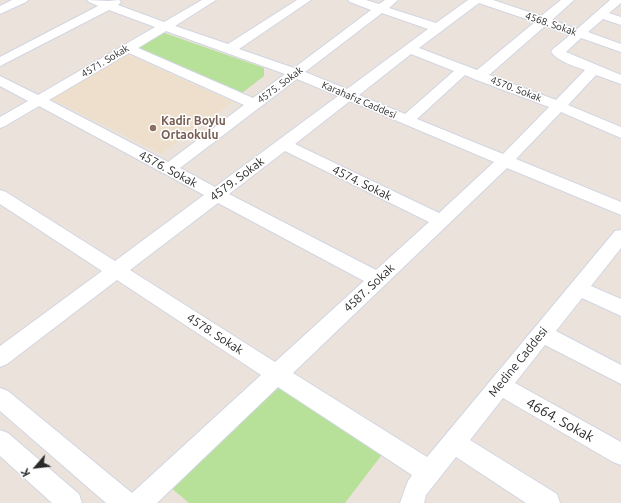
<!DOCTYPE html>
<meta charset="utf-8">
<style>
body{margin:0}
#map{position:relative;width:621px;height:503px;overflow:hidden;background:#ebe3db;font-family:Ubuntu,sans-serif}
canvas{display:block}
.north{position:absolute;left:16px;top:447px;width:40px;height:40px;-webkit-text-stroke:3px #fff;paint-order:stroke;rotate:242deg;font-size:11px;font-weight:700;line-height:16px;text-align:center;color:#292929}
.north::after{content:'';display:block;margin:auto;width:14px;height:18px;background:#292929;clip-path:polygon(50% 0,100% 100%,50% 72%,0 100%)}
</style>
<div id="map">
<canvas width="621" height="503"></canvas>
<div class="north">K</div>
</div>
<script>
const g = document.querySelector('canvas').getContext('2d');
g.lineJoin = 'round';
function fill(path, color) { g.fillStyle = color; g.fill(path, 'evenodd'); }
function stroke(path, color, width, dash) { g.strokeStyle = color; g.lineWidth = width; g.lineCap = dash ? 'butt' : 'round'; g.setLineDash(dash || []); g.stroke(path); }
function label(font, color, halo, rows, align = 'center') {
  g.font = font + ' Ubuntu,sans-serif'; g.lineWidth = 3; g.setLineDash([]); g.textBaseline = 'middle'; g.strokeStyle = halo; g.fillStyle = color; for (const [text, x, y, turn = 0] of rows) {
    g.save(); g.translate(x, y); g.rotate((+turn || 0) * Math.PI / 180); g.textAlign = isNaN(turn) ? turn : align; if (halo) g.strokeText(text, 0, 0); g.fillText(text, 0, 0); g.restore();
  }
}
const education = new Path2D(`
 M124,53l109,49 -72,52 -109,-55 2,-7z`);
const green = new Path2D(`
 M156,30l108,38v8l-22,17 -109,-46z
 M280,381l107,67 -42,55h-156l-19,-16z`);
const minor = new Path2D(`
 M12,0h16l-2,2 -26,12v-8z
 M87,0l21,1 11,-1 2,2 -3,3 46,17 38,-22h14l-41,26 53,18 69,-44h14l-72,49 55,19 77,-58 -21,-8 -2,-2h18l13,4 6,-4h13l-9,8 47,15 32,-23h25l48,16 20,-16h13l-22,20 25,9 33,-29h11v3l-12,10 12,4v8l-18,-6 -15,13 33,12v8l-40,-14 -15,14 55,23v9l-25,-9 -28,30 53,22v11l-60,-26 -45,47 105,43v13l-114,-47 -214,205 134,84 188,-226 6,-1v18l-30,38 30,13v17l-39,-18 -26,33 65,34v19l-76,-39 -30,38 106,59v23l-8,-3 -110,-64 -33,42 87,54 3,9h-34l-70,-46 -30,38 -2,8h-24l8,-22 4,-6 -134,-88 -121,116h-51l-106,-92v-23l8,3 124,102 129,-118 -144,-95 -110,84 -7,3v-21l102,-75 -102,-67v-14l6,2 109,69 89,-66 -165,-89 -34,20 -5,2v-11l28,-16 -28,-15v-10l38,19 117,-68 -46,-17 -109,56v-9l98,-51 -9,-4zM479,3l56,19 -58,48 -58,-22zM382,13l46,16 -81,60 -42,-17zM545,26l25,9 -17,14 -2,3c8,10 23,14 34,18l-29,30 -67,-25zM166,31l119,43 -32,24 -115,-50zM129,53l115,52 -76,57 -119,-62zM411,54l43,17 -49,43 -46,-19zM465,75l9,4 75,28 -46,47 -86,-35zM297,79l41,17 -123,91 -35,-19zM350,101l144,61 -55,51 -144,-69zM285,151l144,71 -53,48 -147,-76zM218,203l146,78 -89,81 -145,-92z
 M0,430l8,3 71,61 3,9h-30l-52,-47z`);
const markers = [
 [153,128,4,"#8d6e63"]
];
const farStreetnames = [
 ["4568. Sokak",551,24,19],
 ["4571. Sokak",105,61,-31],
 ["4575. Sokak",280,85,-37],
 ["4570. Sokak",516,89,21],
 ["Karahafız Caddesi",359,100,23]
];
const educationNames = [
 ["Kadir Boylu",161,121],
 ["Ortaokulu",161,135]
];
const streetNames = [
 ["4576. Sokak",168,169,28],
 ["4579. Sokak",237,179,-37],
 ["4574. Sokak",362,183,26],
 ["4587. Sokak",369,288,-43],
 ["4578. Sokak",215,334,33],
 ["Medine Caddesi",518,362,-51]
];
const nearStreetnames = [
 ["4664. Sokak",560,420,29]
];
fill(education, '#eddfcb');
fill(green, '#b7e198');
stroke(minor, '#d1d5e2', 2);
fill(minor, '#fff');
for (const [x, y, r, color] of markers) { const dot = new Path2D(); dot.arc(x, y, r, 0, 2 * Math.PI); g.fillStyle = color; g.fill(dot); stroke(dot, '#fff', 1.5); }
label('10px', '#292929', '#fff', farStreetnames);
label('bold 12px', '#785e54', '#fff', educationNames, 'left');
label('12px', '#292929', '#fff', streetNames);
label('14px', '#292929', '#fff', nearStreetnames);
</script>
